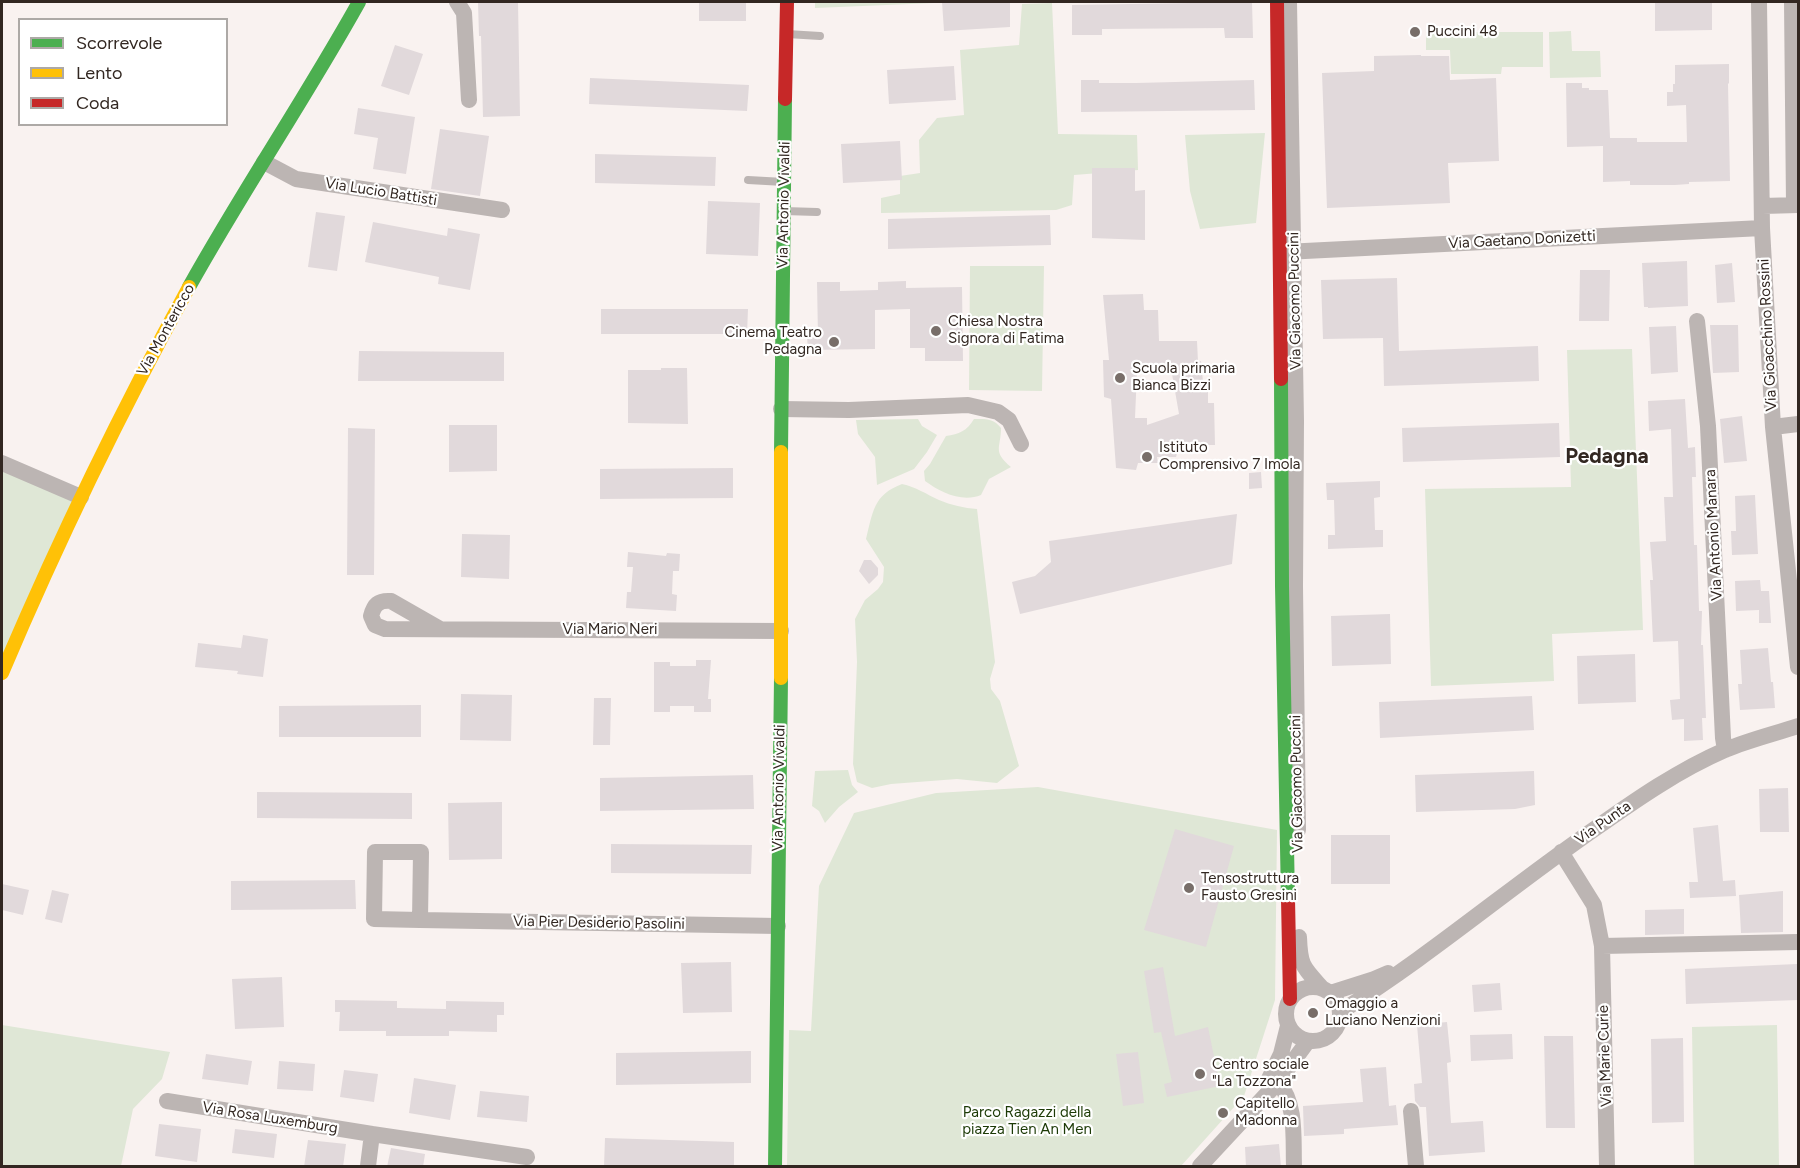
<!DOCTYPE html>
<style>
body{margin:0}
#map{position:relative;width:1800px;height:1168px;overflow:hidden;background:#f9f2f0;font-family:Figtree,sans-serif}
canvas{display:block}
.frame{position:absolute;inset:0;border:3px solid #322721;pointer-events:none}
.legend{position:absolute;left:18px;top:18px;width:210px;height:108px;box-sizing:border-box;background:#fff;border:2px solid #ada9a6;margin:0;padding:8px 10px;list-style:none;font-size:18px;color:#322721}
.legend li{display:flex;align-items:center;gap:12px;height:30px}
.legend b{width:30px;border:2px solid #ada9a6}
</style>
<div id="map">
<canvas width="1800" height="1168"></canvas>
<div class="frame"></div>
<ul class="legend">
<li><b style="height:8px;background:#4caf50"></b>Scorrevole</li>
<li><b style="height:8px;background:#ffc107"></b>Lento</li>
<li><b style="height:8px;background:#c62828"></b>Coda</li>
</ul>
</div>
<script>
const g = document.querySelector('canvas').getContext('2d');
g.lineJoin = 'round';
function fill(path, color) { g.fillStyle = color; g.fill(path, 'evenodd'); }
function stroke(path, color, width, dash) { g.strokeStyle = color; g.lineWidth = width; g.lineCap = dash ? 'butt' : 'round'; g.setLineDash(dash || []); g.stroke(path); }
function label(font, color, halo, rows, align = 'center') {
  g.font = font + ' Figtree,sans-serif'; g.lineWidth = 4.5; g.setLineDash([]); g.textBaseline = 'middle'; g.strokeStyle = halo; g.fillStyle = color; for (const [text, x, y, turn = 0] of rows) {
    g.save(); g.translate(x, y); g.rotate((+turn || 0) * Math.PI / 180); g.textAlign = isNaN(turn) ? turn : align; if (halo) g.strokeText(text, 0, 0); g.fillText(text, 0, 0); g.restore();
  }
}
const green = new Path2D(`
 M815,2h143l-143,6z
 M1052,3l6,131 79,1 1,35 -64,5 -2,30 -16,5 -175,3v-15l19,-4v-18l20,-3 -1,-33 18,-22 27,-3 -4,-65 59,-5 3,-41z
 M1571,31l1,20h28l1,26 -51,1 -1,-46z
 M1426,32h117v35h-41l-1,7h-50l-1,-24h-24z
 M1265,133l-9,90 -56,6 -10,-38 -5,-56z
 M970,266h74l-2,125 -73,-1z
 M1632,349l11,281 -91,4 2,47 -123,5 -6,-197 146,-2 -4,-137z
 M918,419l4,7 15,9 -10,17 -13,17 -37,16 -2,-28 -17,-23 -2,-14z
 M974,419c12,0 19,-1 27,9 0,20 -9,23 10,39l-22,12 -8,16c-19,8 -41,-3 -56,-14l-1,-10 6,-7 16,-28c13,-2 21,-5 28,-17z
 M2,471l82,33 -82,164z
 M902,484c14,3 24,10 37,16 12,5 25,8 38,9l18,153 -5,17 1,10 9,12 19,65 -22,17 -40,-4 -66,5 -19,4 -15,-6 -4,-18 4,-102 -2,-43 10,-19 13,-11 5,-7 1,-15 -18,-28c7,-27 7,-44 36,-55z
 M848,770l4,15 6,7 -19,15 -14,16 -6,-12 -7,-5 3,-35z
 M1038,787l239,43 -2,170 -31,96 -63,70h-394l2,-136 22,1 8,-145 35,-73 82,-20z
 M2,1025l168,27 -8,27 -29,30 -12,57h-119z
 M1777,1025l2,141h-85l-2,-139z`);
const building = new Path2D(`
 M478,2h40l2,114 -37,1 -2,-81h-2z
 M699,2h47v19h-47z
 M942,2h68v25l-66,4z
 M1252,2l1,36h-28l-1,-10 -122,1v6h-30v-30z
 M1655,2h57v28l-57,1z
 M395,45l28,9 -14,41 -28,-9z
 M1421,55v1h28l1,24 46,-2 3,83 -51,2 2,40 -123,5 -5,-135 52,-2v-15z
 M1729,64v19l-1,1 2,97 -41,1v2l-14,1h-45v-4l-27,1v-36l-36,1 -1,-64h16v5h7v2h19l2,48h27v4h50l-1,-37 -19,1v-14h6v-8h2v-19z
 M954,66l2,34 -67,4 -2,-34z
 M590,78l159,7 -2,26 -158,-7z
 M1081,80h18v3h37l118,-3 1,30 -174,2z
 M358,108l57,9 -9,57 -33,-5 5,-31 -24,-4z
 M440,129l49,7 -9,60 -49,-7z
 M900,141l2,39 -59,3 -2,-39z
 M595,154l121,3 -1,29 -120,-3z
 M1092,168h43v23l10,-1v50l-53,-2z
 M708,201l52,2 -2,53 -52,-2z
 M316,212l29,4 -8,55 -29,-4z
 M1050,215l1,30 -163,4v-30z
 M373,222l74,14 1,-8 32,6 -10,56 -32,-6 1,-7 -74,-15z
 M1687,261l1,45 -40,2v-1h-4l-2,-44z
 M1732,263l3,39 -18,1 -2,-38z
 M1580,270h30l-1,51h-30z
 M1397,278l2,73 139,-5 1,35 -155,5 -1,-48 -60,1 -2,-59z
 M906,281v7l56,-1 1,74h-38v-13h-15v-39l-35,1v39l-67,1 -1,-13h11l-1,-55h23v9l38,-1v-8z
 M1143,294l1,16h14l1,31h38l1,21 3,-1 2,21 5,1v20h6l1,42h-18v7l-19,-1 -2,6h-19l1,6h-20l-2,7 -20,-2 -5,-69 -7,-2 -1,-37h6l-6,-65zM1155,369l17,5 7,40 -32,11v-7h-12l2,-46z
 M601,309h147l-1,25h-146z
 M1710,325h28l1,47 -26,1z
 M1676,326l2,46 -27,2 -2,-47z
 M359,351l145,1v29h-146z
 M661,368h26l1,56 -60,-1v-53h33z
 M1685,399l3,49 7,-1 1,30h-4l2,68h3l2,66h3l-1,34h2l3,73h-4l1,22 -19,1v-22l-12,1 -2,-20 10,-1 -2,-58 -25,1 -3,-62h3l-3,-38 16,-1 -2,-44h9l-2,-68 -22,2 -1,-30z
 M1742,416l5,45 -23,2 -4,-44z
 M1559,423l1,34 -157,5 -1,-34z
 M449,425h48v46l-48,1z
 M348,428l27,1 -1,146h-27z
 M733,468v30l-133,1v-30z
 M1261,472l1,16 -13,1v-16z
 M1380,481v16l-6,1 1,32h8v17l-55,2v-14h7l-1,-35h-7l-1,-17z
 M1755,495l3,59 -26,1 -1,-24h5l-1,-35z
 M1237,514l-5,50 -212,50 -8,-32 23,-6 16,-14 -2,-21z
 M462,534l48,1 -1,44 -48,-2z
 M628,552l38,4 1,-3 13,1 -1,17h-6l-1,23 5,1 -1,16 -50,-3 1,-16h4l2,-25h-6z
 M864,560h7l7,8v7l-9,9 -10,-13z
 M1760,580l1,11h8l2,32h-12v-13l-23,1 -1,-30z
 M1390,614l1,50 -59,2 -1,-50z
 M243,635l25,4 -5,38 -26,-3 1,-3 -43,-4 3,-24 43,5z
 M1768,648l3,34h2l2,26 -35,2 -2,-26h4l-2,-34z
 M1635,654l1,48 -58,2 -1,-48z
 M696,660h15l-3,39h3v13h-17v-6h-24v6h-16v-50h16v4h26z
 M461,694l51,1 -1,46 -51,-1z
 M1532,696l2,34 -154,8 -1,-36z
 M594,698h17l-1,47h-17z
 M421,705v32h-142v-31z
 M1534,771l1,34 -20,4 -99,3 -1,-37z
 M753,775l1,34 -154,2v-33z
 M1788,788l1,44h-29l-1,-43z
 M257,792l155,1v26l-155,-1z
 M502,802v57l-53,1 -1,-57z
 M1718,825l5,56 12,-1 1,16 -46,2 -1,-16h9l-5,-54z
 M1175,829l59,17 -28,101 -62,-17z
 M1331,835h59v49h-59z
 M611,844l141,1 -1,29 -140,-1z
 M355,880l1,29 -125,1v-29z
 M2,884l27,6 -6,25 -21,-5z
 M52,890l17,4 -7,29 -17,-4z
 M1783,891v41l-42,1 -2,-38z
 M1684,909v25l-39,1v-25z
 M731,962l1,50 -49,1 -2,-50z
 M1797,964l1,36 -112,4 -1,-35z
 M1163,967l12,69 33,-9 12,59 -53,11 -3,-13 8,-2 -11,-50 -7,1 -10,-62z
 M282,977l2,50 -49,2 -3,-50z
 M1500,983l2,27 -28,2 -2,-27z
 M335,1000l62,1v7l49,1v-8l58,1v13h-7v17l-48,-1v5h-63v-5h-47l1,-19h-5z
 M1447,1022l4,40 -4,1 4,60 32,-2 2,31 -56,4 -3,-49h-6l-5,-6 -1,-17 8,-1 -5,-58z
 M1512,1034l1,25 -42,2 -1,-26z
 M1544,1036h29l2,92h-29z
 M1683,1038l1,84 -32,1 -1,-84z
 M751,1051v32l-135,2v-32z
 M1138,1052l6,51 -21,3 -7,-52z
 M206,1054l46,7 -4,24 -46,-6z
 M279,1061l36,3 -2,27 -36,-2z
 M1386,1067l3,39 7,-1 2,20 -54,4v5l-40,2 -1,-30 60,-4 -3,-33z
 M344,1070l34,4 -4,28 -34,-5z
 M414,1078l42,7 -6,35 -41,-7z
 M480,1091l49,5 -2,26 -50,-5z
 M159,1124l42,5 -4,33 -42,-6z
 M235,1129l42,5 -3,24 -42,-5z
 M605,1138l129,4v25h-130z
 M308,1140l38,4 -3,23h-39z
 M1279,1144l2,23h-35l-1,-20z
 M391,1148l34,6 -2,13h-36z`);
const lane = new Path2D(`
 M787,34l33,2
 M748,180l36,2
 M784,211l33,1`);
const street = new Path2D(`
 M457,2l7,11 5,87
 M1289,2l7,419 -1,165 3,244
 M1759,2l3,226 11,199 25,240
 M1792,2l2,203
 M264,162l32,17 206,31
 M1763,206l35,-1
 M1285,252l477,-24
 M1697,321l11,105 15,312 2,12
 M781,409l68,1 119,-5 30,7 11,8 12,24
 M1773,427l25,-3
 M2,463l79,34
 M440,629l-49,-28c-13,-1 -17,4 -20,15l4,9 10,4 396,2
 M1561,852l33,53 8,41 196,-4
 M420,920l1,-68h-46l-1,67 46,1 358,6
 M1299,937c1,29 4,30 23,51
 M1602,946l5,220
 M1286 1014a27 27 0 1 1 54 0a27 27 0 1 1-54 0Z
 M1330,993l44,-14 14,-6
 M1340,1012c90,-56 169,-124 256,-184 41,-29 83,-58 129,-78 24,-10 49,-16 73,-24
 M1278,1082c19,22 15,57 16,84
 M1267,1083l14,-29 7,-28
 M167,1101l205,33 -4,32
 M1411,1111l5,55
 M372,1134l155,23
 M1200,1166l78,-84 30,-41`);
const fast = new Path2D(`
 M189,287c54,-97 116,-188 170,-285
 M1281,379l1,207 6,313
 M781,452l4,-353
 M775,1166l6,-488`);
const slow = new Path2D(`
 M2,673c56,-132 118,-260 187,-386
 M781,678v-226`);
const jam = new Path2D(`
 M1277,2l4,377
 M785,99l2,-97
 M1288,899l2,100`);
const markers = [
 [1415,32,6,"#786e69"],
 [936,331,6,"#786e69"],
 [834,342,6,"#786e69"],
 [1120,378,6,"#786e69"],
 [1147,457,6,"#786e69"],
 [1189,888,6,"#786e69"],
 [1313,1013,6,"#786e69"],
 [1200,1074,6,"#786e69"],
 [1223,1113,6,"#786e69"]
];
const poiNames = [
 ["Puccini 48",1427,32],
 ["Chiesa Nostra",948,322],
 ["Signora di Fatima",948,339],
 ["Cinema Teatro",822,333,"right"],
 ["Pedagna",822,350,"right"],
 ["Scuola primaria",1132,369],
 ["Bianca Bizzi",1132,386],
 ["Istituto",1159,448],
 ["Comprensivo 7 Imola",1159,465],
 ["Tensostruttura",1201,879],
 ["Fausto Gresini",1201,896],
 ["Omaggio a",1325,1004],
 ["Luciano Nenzioni",1325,1021],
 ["Centro sociale",1212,1065],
 ["\"La Tozzona\"",1212,1082],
 ["Capitello",1235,1104],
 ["Madonna",1235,1121]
];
const streetNames = [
 ["Via Lucio Battisti",381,192,9],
 ["Via Antonio Vivaldi",784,205,-89],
 ["Via Gaetano Donizetti",1522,240,-3],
 ["Via Giacomo Puccini",1295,301,-91],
 ["Via Montericco",166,330,-61],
 ["Via Gioacchino Rossini",1768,335,-93],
 ["Via Antonio Manara",1714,535,-93],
 ["Via Mario Neri",610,630],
 ["Via Giacomo Puccini",1297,784,-91],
 ["Via Antonio Vivaldi",779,788,-89],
 ["Via Punta",1603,823,-35],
 ["Via Pier Desiderio Pasolini",599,923,1],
 ["Via Marie Curie",1605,1056,-92],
 ["Via Rosa Luxemburg",270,1118,9]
];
const parkNames = [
 ["Parco Ragazzi della",1027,1113],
 ["piazza Tien An Men",1027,1130]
];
const districtNames = [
 ["Pedagna",1607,457]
];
fill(green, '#dfe7d6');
fill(building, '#e1d9db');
stroke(lane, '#bcb5b3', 8);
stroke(street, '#bcb5b3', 16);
stroke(fast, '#4caf50', 14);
stroke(slow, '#ffc107', 14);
stroke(jam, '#c62828', 14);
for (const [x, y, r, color] of markers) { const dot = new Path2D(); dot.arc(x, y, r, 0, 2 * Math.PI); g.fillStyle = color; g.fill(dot); stroke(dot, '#fff', 2); }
label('15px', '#322721', '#fff', poiNames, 'left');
label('15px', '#322721', '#fff', streetNames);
label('15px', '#1c3a06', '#fff', parkNames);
label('bold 21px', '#322721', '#fff', districtNames);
</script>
